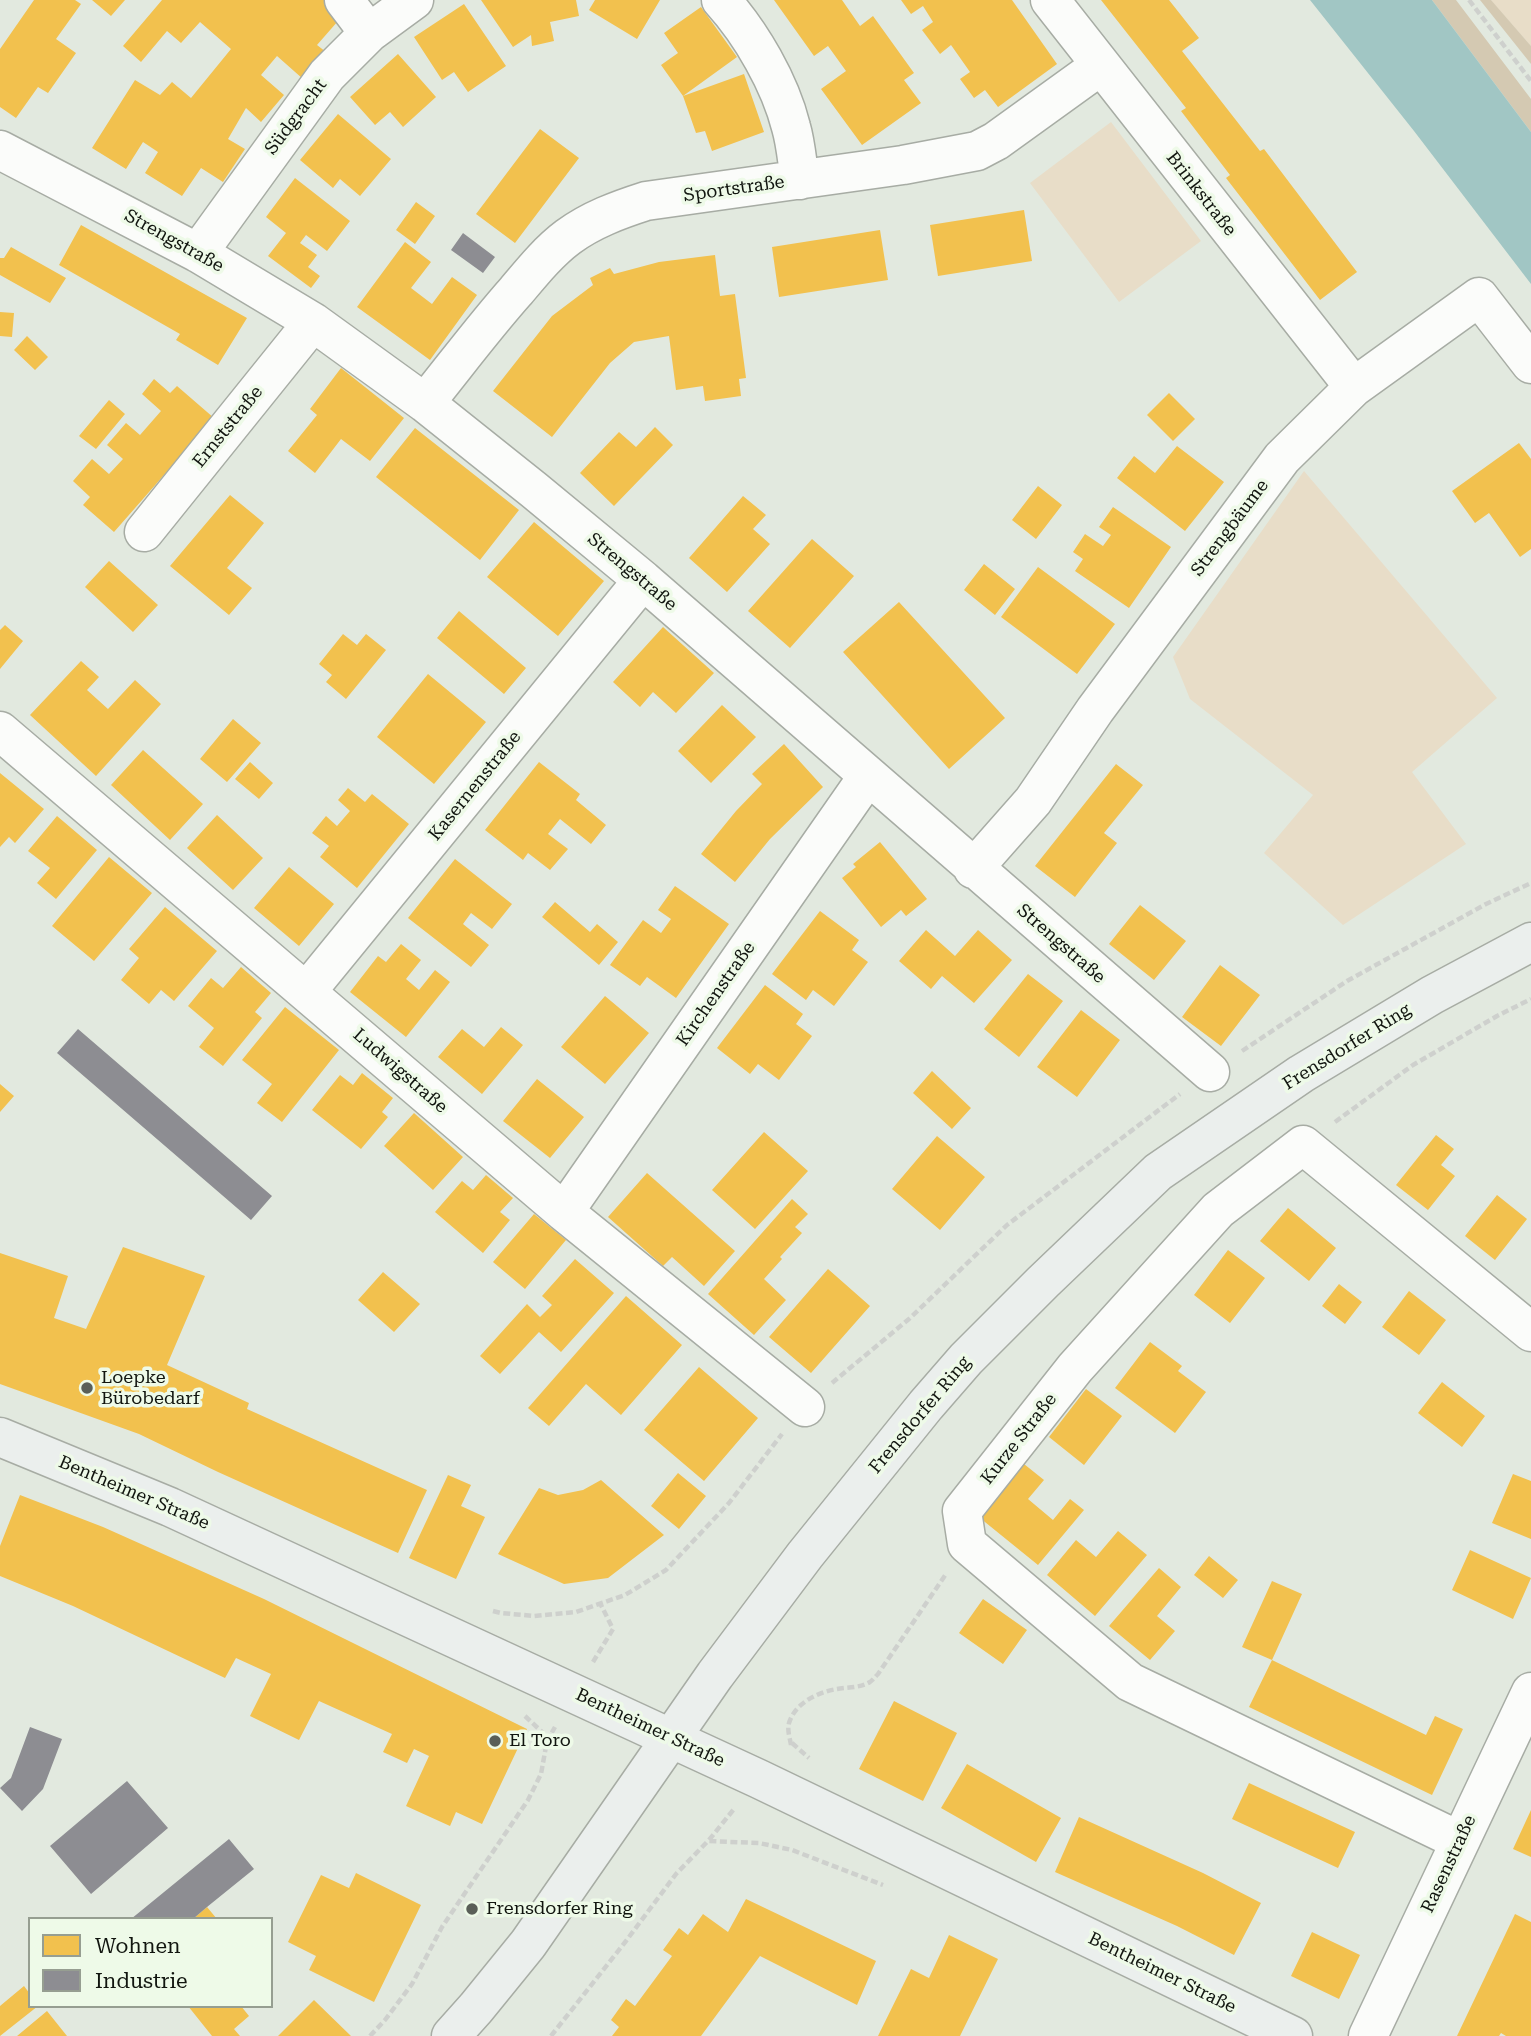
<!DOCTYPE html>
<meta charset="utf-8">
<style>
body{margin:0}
#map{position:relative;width:1531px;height:2036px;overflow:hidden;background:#e2e9df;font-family:"Roboto Serif",serif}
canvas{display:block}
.legend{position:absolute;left:28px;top:1917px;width:245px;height:91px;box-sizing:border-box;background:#eefae8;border:2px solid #969e91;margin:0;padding:9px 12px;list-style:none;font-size:21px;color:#11150f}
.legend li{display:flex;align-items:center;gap:14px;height:35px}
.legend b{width:35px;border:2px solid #969e91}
</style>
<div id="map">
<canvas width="1531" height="2036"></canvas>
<ul class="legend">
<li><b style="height:19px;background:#f2c14e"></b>Wohnen</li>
<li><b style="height:19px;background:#8d8d92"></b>Industrie</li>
</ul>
</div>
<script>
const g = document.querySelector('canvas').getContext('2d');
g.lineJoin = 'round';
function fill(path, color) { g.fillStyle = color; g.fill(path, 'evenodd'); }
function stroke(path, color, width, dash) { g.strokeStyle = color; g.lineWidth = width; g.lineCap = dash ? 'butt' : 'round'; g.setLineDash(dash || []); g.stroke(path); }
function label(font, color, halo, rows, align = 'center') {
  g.font = font + ' "Roboto Serif",serif'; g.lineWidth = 7; g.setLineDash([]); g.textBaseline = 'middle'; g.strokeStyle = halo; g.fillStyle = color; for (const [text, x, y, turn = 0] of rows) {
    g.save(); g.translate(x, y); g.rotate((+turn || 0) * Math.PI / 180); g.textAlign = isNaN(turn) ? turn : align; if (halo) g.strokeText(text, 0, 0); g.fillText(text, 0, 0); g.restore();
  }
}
const green = new Path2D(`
 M1491,0h40v46l-38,-43z
 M1111,122l90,119 -82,61 -89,-119z
 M1304,471l193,227 -85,74 54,72 -123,81 -79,-72 49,-58 -123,-96 -17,-42z`);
const forest = new Path2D(`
 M1432,0h24l75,99v33z
 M1480,0h11l40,46v18z`);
const water = new Path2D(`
 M1310,0h122l99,132v152l-117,-153z`);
const homes = new Path2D(`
 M34,0h41l6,4 -25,35 20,14 -28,40 -10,-6 -22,31 -16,-11v-58z
 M92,0h33l-14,16z
 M162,0h168l15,13 -28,32 9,7 -23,27 -26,-23 -16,19 23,20 -23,27 -15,-14 -18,31 17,10 -22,33 -22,-14 -19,28 -37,-23 13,-21 -15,-10 -17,27 -34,-21 43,-68 25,15 12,-13 19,16 40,-49 -31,-27 -19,21 -14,-12 -26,31 -18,-16z
 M481,0h95l3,16 -29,6 4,19 -22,5 -1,-11 -18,12z
 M595,0h65l-23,39 -48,-29z
 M774,0h68l18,26 13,-10 41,57 -10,7 17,23 -59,42 -41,-56 25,-18 -18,-25 -14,10z
 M901,0h111l45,64 -59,43 -13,-17 -11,8 -14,-19 10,-7 -19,-27 -11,9 -18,-24 11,-8 -10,-16 -12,8z
 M1101,0h68l30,38 -17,13 78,100 4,-2 93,123 -37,28 -94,-122 4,-3 -49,-64 5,-3z
 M464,4l42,62 -38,26 -14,-20 -12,8 -28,-43z
 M701,7l36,50 -54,39 61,-22 20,58 -52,19 -7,-20 -9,2 -13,-37 -22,-31 17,-12 -14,-20z
 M398,54l38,43 -33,30 -13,-15 -15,13 -25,-28z
 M338,114l53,45 -31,37 -20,-17 -7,9 -33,-28z
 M540,129l39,29 -64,85 -39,-29z
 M295,178l55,43 -23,30 -21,-16 -6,8 17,12 -9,12 12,9 -9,12 -43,-32 18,-23 -20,-16z
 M416,202l19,14 -20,28 -19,-14z
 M1024,210l8,51 -94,15 -8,-51z
 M81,225l166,93 -29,47 -42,-25 4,-6 -121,-69z
 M880,230l8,50 -109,17 -7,-50z
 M405,242l26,20 -20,26 21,16 20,-27 25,18 -47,65 -73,-53z
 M11,247l55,31 -16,25 -50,-28v-17h4z
 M715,255l5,41 15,-2 11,84 -7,1 2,17 -36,5 -2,-15 -27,4 -7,-54 -35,6 -24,21 -58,74 -59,-46 59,-75 41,-31 -3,-7 20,-10 4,6 45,-12z
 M0,312l14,1 -2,24 -12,-1z
 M27,336l21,21 -13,13 -21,-20z
 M341,368l63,50 -34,43 -29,-22 -26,34 -27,-22 29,-36 -7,-6z
 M154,379l16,14 7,-7 37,32 -100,114 -31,-27 7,-8 -17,-16 19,-22 17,15 14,-15 -16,-14 19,-22 14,12 21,-24 -19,-17z
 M1169,393l26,26 -22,22 -26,-26z
 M109,400l16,14 -29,35 -17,-13z
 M655,427l18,18 -59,61 -34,-33 39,-41 17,15z
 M415,428l104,82 -39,50 -104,-83z
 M1519,443l12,16v90l-11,8 -31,-44 -14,10 -23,-32z
 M1177,446l47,36 -39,49 -68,-53 17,-22 21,17z
 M1038,486l24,19 -26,34 -24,-19z
 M230,495l34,28 -37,45 25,20 -23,27 -59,-49z
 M743,496l23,19 -13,14 17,15 -43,48 -38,-34z
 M1113,507l58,40 -42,61 -54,-37 8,-12 -10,-7 12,-18 18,12 8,-11 -12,-8z
 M534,522l70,59 -46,55 -71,-59z
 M812,539l42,37 -64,72 -42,-37z
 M109,561l49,44 -25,27 -48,-45z
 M984,564l31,25 -20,26 -31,-25z
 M1038,567l77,57 -38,50 -76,-57z
 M899,602l106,116 -56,51 -106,-117z
 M459,611l67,57 -22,26 -67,-56z
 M5,625l18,16 -23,28v-39z
 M663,627l51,46 -38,40 -23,-21 -13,15 -27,-25z
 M343,634l14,11 9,-11 20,16 -40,49 -20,-17 6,-7 -13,-11z
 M81,661l18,16 -12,13 21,19 27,-29 26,24 -65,72 -66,-61z
 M428,674l58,48 -52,62 -57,-47z
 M722,705l34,32 -45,46 -33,-32z
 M233,719l28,24 -34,39 -27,-23z
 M784,744l39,43 -53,52 -35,43 -34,-28 35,-43 26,-27 -10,-10z
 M143,750l60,54 -33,36 -59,-55z
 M250,762l23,21 -14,16 -24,-20z
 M539,762l41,32 -4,6 30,25 -15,19 -31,-25 -12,15 20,15 -18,21 -22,-17 -5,7 -38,-30z
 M1116,764l27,21 -39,48 13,10 -42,54 -40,-31z
 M0,773l44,36 -29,34 -6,-6 -9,10z
 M348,788l17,14 7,-8 37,30 -52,64 -37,-31 9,-11 -17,-13 14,-17 11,10 13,-15 -12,-11z
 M217,815l46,43 -30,32 -46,-42z
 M57,816l40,34 -41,49 -19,-16 13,-15 -22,-17z
 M880,842l47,57 -21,17 -5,-6 -20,17 -39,-49 14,-11 -3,-3z
 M109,857l43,36 -58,68 -42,-35z
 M455,859l57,45 -20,25 -21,-16 -8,11 26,21 -18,22 -63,-49z
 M289,867l45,37 -35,42 -45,-38z
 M675,886l54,38 -53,74 -29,-21 -7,9 -30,-21 33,-45 18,13 10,-14 -13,-9z
 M555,902l35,30 7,-8 21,18 -19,23 -57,-48z
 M1140,905l46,36 -32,39 -45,-36z
 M165,907l52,44 -43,50 -13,-11 -12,14 -28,-24 18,-22 -10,-9z
 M820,911l39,29 -7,10 16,12 -34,44 -21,-16 -7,10 -34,-26z
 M926,930l29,26 23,-26 34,30 -38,43 -32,-27 -11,13 -32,-28z
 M401,944l20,16 -15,19 13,11 16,-20 15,12 -44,55 -56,-45 28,-36 8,6z
 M1220,965l40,30 -39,51 -39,-29z
 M241,967l30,26 -16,19 7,6 -39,48 -24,-19 15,-19 -26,-22 23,-28 12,10z
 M1028,974l35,27 -44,56 -35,-28z
 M765,985l38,29 -7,10 16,12 -33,44 -21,-16 -8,10 -33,-26z
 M605,996l44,37 -44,51 -44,-37z
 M285,1007l54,43 -57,72 -25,-19 15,-19 -30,-24z
 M1081,1010l39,30 -43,57 -40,-30z
 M501,1027l22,18 -41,49 -44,-37 24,-28 22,18z
 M932,1071l39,37 -19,21 -39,-36z
 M362,1073l31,25 -11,14 6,5 -27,32 -49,-39 28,-35 13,10z
 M537,1079l47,38 -34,41 -47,-37z
 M0,1084l14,12 -14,16z
 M414,1113l49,44 -30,33 -49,-44z
 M764,1132l44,39 -53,58 -43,-39z
 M1436,1135l18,14 -13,16 14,11 -27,34 -32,-25z
 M937,1136l48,41 -45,53 -48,-41z
 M647,1173l88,78 -31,35 -32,-29 -9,9 -55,-49z
 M486,1175l27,23 -13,14 10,8 -27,33 -48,-41 27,-31 11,9z
 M1497,1195l30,24 -32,41 -30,-24z
 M792,1199l16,15 -13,13 7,6 -22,24 2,2 -18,20 22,21 -32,35 -46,-41z
 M1288,1208l48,40 -27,33 -49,-40z
 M534,1214l32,26 -41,49 -32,-27z
 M123,1247l82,29 -38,89 82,38 -2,6 180,81 -29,63 -180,-81 -79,-38 -139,-50v-131l68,23 -14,42 32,11z
 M1228,1250l37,28 -35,45 -36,-28z
 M575,1259l39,34 -53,59 -22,-20 -39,42 -20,-18 47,-52 13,13 12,-12 -10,-9z
 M828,1269l42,37 -59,67 -42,-36z
 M383,1272l37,32 -26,28 -36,-32z
 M1339,1284l23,18 -17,22 -23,-18z
 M1409,1291l37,29 -27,35 -37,-28z
 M626,1296l56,49 -61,70 -35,-31 -37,42 -21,-18z
 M1150,1342l32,24 -4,5 28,21 -31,41 -60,-45z
 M699,1367l59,51 -54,63 -60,-51z
 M1442,1382l43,34 -23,31 -44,-34z
 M1086,1389l36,27 -38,49 -35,-28z
 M1024,1464l20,16 -16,19 25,21 17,-21 14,11 -46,55 -58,-47z
 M678,1473l28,23 -27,33 -28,-23z
 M1513,1474l18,7v58l-39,-16z
 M448,1475l23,10 -10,21 24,11 -29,62 -47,-21z
 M601,1480l63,55 -56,43 -44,6 -66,-30 41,-66 19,7 25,-5z
 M20,1495l83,32 161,72 263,130 -45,95 -26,-12 -6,14 -44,-20 23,-50 -15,-7 -7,14 -24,-11 9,-18 -73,-33 -20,39 -49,-24 21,-42 -35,-16 -11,20 -152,-72 -73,-30v-30z
 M1118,1531l29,24 -52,61 -48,-41 29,-35 20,17z
 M1470,1550l61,28 -18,41 -61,-29z
 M1209,1556l29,24 -15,18 -29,-23z
 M1159,1568l22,19 -24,29 18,15 -25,29 -41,-34z
 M1272,1581l30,13 -30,66 -30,-13z
 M983,1599l44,31 -24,34 -44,-31z
 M1272,1660l154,75 9,-19 28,13 -31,66 -183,-88z
 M894,1701l63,32 -34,68 -64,-32z
 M967,1764l94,54 -25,44 -95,-54z
 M1249,1783l106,49 -17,36 -106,-49z
 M1531,1810v47l-18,-8z
 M1079,1817l124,56 58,30 -27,52 -57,-29 -122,-54z
 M356,1873l65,32 -47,97 -65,-32 7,-14 -28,-14 33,-67 28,13z
 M746,1899l130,62 -19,44 -97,-49 -59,80h-89l7,-9 -8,-7 15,-21 9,7 37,-50 -9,-6 16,-22 9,7 15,-21 25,18z
 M207,1907l10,12h-24z
 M1515,1914l16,8v114h-25l-5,-3 -2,3h-42z
 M1312,1932l48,23 -21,44 -48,-23z
 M949,1935l49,24 -38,77h-82l33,-67 18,9z
 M24,1986l6,8v12h8l-38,30v-30z
 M314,2000l37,36h-73z
 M188,2006h53l8,10 -15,13 6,7h-28z
 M47,2011l20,25h-50z`);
const industry = new Path2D(`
 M463,233l32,24 -12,16 -32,-23z
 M78,1029l194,167 -21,24 -194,-167z
 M30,1727l32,12 -19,50 -21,22 -22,-23 11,-10z
 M127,1781l41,47 -77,66 -41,-48z
 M229,1839l25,30 -47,38 -14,12h-62z`);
const path = new Path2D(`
 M1469,0l62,81
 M1242,1051l105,-70 139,-77 45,-21
 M1335,1122l78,-57 84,-49 34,-17
 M832,1383l77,-64 98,-94 173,-131
 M493,1611l8,2 33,3 42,-4 49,-17 41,-25 63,-67 53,-69
 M593,1662l20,-33 -12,-24
 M525,1716l17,16 5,9
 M792,1743l17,15
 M791,1745c-1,-7 -4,-14 -2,-22 6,-20 29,-31 48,-34 11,-2 23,-1 33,-7 3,-2 5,-5 8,-8l68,-100
 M709,1840l25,-31
 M370,2036l15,-16 27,-36 30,-57 86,-127 13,-26 6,-33 8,-14
 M551,2036l75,-95 50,-67 32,-33 51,2 33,7 91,35`);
const street = new Path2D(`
 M344,0l25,33
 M721,0c30,33 59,83 70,127 5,17 6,35 9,53
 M1050,0l304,387
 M0,150l198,103 115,69 112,81 109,87 109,90 567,492
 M198,253l129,-178 42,-42 45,-33
 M425,403c30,-37 59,-76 91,-112 16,-19 32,-39 52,-54 23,-17 50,-27 78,-36l257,-36 74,-14 19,-10 104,-75
 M144,532l169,-210
 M0,731l564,481 241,195
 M973,869l60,-68 62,-91 187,-252 72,-71 125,-90 52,67
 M307,991l336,-411
 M564,1212l304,-436
 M1460,1841l-330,-159 -163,-138 -5,-33 113,-143 143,-158 85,-65 228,187
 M1368,2036l163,-344`);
const secondary = new Path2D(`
 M0,1437l170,70 589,272 534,257
 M451,2036l25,-28 52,-64 187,-269 90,-120 121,-150 40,-46 77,-77 115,-110 143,-98 131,-79 99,-53`);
const markers = [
 [87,1388,7,"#5a5f58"],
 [495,1741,7,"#5a5f58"],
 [472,1909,7,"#5a5f58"]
];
const streetNames = [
 ["Südgracht",296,117,-53],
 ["Sportstraße",734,189,-8],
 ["Brinkstraße",1201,194,52],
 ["Strengstraße",174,241,29],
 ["Ernststraße",228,427,-51],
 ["Strengbäume",1230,528,-53],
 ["Strengstraße",632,572,40],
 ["Kasernenstraße",475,786,-51],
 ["Strengstraße",1061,944,41],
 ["Kirchenstraße",716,994,-55],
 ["Frensdorfer Ring",1347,1047,-32],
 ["Ludwigstraße",400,1071,41],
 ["Frensdorfer Ring",920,1415,-50],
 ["Kurze Straße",1019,1439,-52],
 ["Bentheimer Straße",134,1493,23],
 ["Bentheimer Straße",650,1728,25],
 ["Rasenstraße",1449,1864,-65],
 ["Bentheimer Straße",1162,1973,26]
];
const poiNames = [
 ["Loepke",101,1378],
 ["Bürobedarf",101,1399],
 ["El Toro",509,1741],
 ["Frensdorfer Ring",486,1909]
];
fill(green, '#e8ddc8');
fill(forest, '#d4c9b2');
fill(water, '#a1c6c4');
fill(homes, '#f2c14e');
fill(industry, '#8d8d92');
stroke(street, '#a7aca4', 41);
stroke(secondary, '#a7aca4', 41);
stroke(path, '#ced0cd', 4.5, [7, 3.5]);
stroke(street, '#fbfcfa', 38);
stroke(secondary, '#ebefed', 38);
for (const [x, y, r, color] of markers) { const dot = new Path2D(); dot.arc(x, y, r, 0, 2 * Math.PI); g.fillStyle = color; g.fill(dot); stroke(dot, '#eefae8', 2.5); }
label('18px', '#11150f', '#eefae8', streetNames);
label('18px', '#11150f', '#eefae8', poiNames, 'left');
</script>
